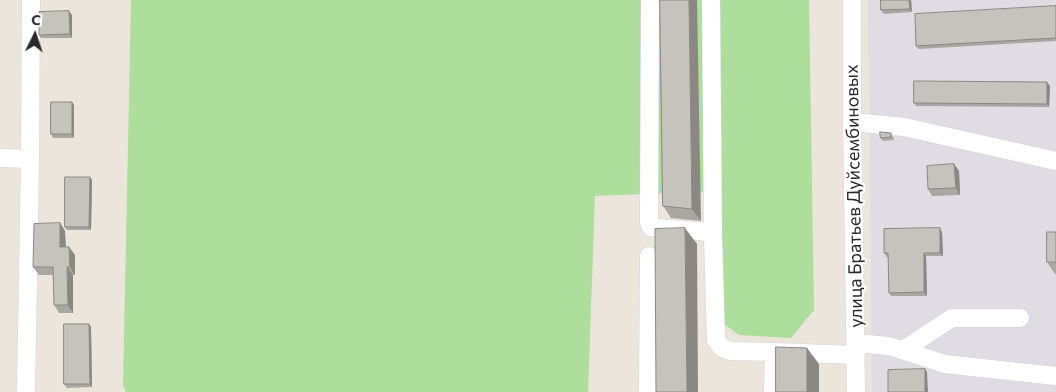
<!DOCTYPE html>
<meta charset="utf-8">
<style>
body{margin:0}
#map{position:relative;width:1056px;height:392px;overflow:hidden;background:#ebe5dc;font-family:Commissioner,sans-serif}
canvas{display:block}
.north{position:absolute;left:10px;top:10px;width:50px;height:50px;-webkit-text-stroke:4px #fff;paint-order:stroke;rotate:4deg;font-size:14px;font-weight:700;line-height:20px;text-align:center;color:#292929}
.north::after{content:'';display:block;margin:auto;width:18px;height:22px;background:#292929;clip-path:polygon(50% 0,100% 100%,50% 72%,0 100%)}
</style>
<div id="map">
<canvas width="1056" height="392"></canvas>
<div class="north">С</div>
</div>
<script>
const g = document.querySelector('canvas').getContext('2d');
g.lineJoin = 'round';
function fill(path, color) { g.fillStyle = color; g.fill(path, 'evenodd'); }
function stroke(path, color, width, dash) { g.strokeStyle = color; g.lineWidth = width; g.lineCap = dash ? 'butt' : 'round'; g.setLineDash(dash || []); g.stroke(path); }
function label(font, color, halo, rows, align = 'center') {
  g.font = font + ' Commissioner,sans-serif'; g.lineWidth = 4.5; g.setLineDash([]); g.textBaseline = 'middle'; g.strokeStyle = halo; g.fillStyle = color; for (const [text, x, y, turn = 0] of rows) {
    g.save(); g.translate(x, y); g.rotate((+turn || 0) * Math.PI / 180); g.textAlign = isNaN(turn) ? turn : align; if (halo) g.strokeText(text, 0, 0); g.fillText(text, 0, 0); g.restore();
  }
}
const industrial = new Path2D(`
 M868,0h188v392h-184z`);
const green = new Path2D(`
 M131,0h678l5,310 -23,28 -52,-3 -15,-11 -5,-133 -124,5 -7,196h-462l-3,-7z`);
const minor = new Path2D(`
 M650,0l-1,222 2,5 5,1 54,4 3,4 3,104 5,7 9,4 44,1
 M711,0l2,236
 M852,0v122l4,270
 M852,122l52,5 152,34
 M0,158l30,1
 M856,343l33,3 56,18 110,12
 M903,350l49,-32h68
 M26,392l4,-233 1,-159
 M648,392l1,-136
 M773,392l1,-40 82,3`);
const wall = new Path2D(`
 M660,0l41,221 -30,-3 -8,-12z
 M881,0h30l1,12 -28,2 -3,-4z
 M1056,6v35l-137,8 -3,-3z
 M72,15v23h-31l-2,-3z
 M1050,86l-1,21 -133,-1 -2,-3z
 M74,105v33h-21l-2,-4z
 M891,133l2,4 1,3 -11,1 -2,-3z
 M954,164l5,7 1,24 -28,1 -4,-7z
 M90,177l2,3 -1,50h-24l-2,-3z
 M60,223l5,8 1,16h3l6,8v20h-2v38h-14l-5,-8 -1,-30h-14l-6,-8z
 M942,232l1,24h-17l1,40h-36l-2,-3 -1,-36h-1l-3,-4z
 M1056,232v42h-1l-8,-12z
 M89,324l2,3 1,60 -25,1 -3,-4z`);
const shadedWall = new Path2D(`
 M689,0h8l4,221 -9,-12z
 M909,0h2l1,12 -2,-3z
 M69,11l3,4v23l-2,-4z
 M1047,82l3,4 -1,21 -2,-3z
 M72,102l2,3v33l-2,-4z
 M954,164l5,7 1,24 -4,-7z
 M90,177l2,3 -1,50 -2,-3z
 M60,223l5,8 1,24 -6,-8z
 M685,228l12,16 1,148h-11z
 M940,228l2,4 1,24 -3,-3z
 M69,247l6,8v20l-5,-8z
 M924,253l2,3 1,40 -3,-4z
 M67,267l6,8v38l-5,-8z
 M89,324l2,3 1,60 -2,-3z
 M807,348l12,16v28h-12z
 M925,369l2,3 1,20h-3z`);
const building = new Path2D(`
 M660,0h29l3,209 -29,-3z
 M881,0h28l1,9 -29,1z
 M1056,6v32l-140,8 -1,-32z
 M69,11l1,23 -31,1v-23z
 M914,81l133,1v22l-133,-1z
 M51,102h21v32h-21z
 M880,132l11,1v4l-10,1z
 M954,164l2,24 -28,1 -1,-23z
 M65,177h25l-1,50h-24z
 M60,223v24h9l1,20h-3l1,38h-14l-1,-38h-20l1,-43z
 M685,228l2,164h-31l-1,-163z
 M940,228v25h-16v39l-35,1 -1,-40h-4v-24z
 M1047,232h9v30h-9z
 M64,324h25l1,60h-26z
 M776,347l31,1v44h-31z
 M925,369v23h-37v-22z`);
const streetNames = [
 ["улица Братьев Дуйсембиновых",854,196,-91]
];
fill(industrial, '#dfdce4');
fill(green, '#aede9b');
stroke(minor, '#d1d4e1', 19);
stroke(minor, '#fff', 18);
fill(wall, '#aaa7a2');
fill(shadedWall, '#8b8884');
fill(building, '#c6c2bc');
stroke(building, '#8b8884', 1);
label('18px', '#292929', '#fff', streetNames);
</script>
